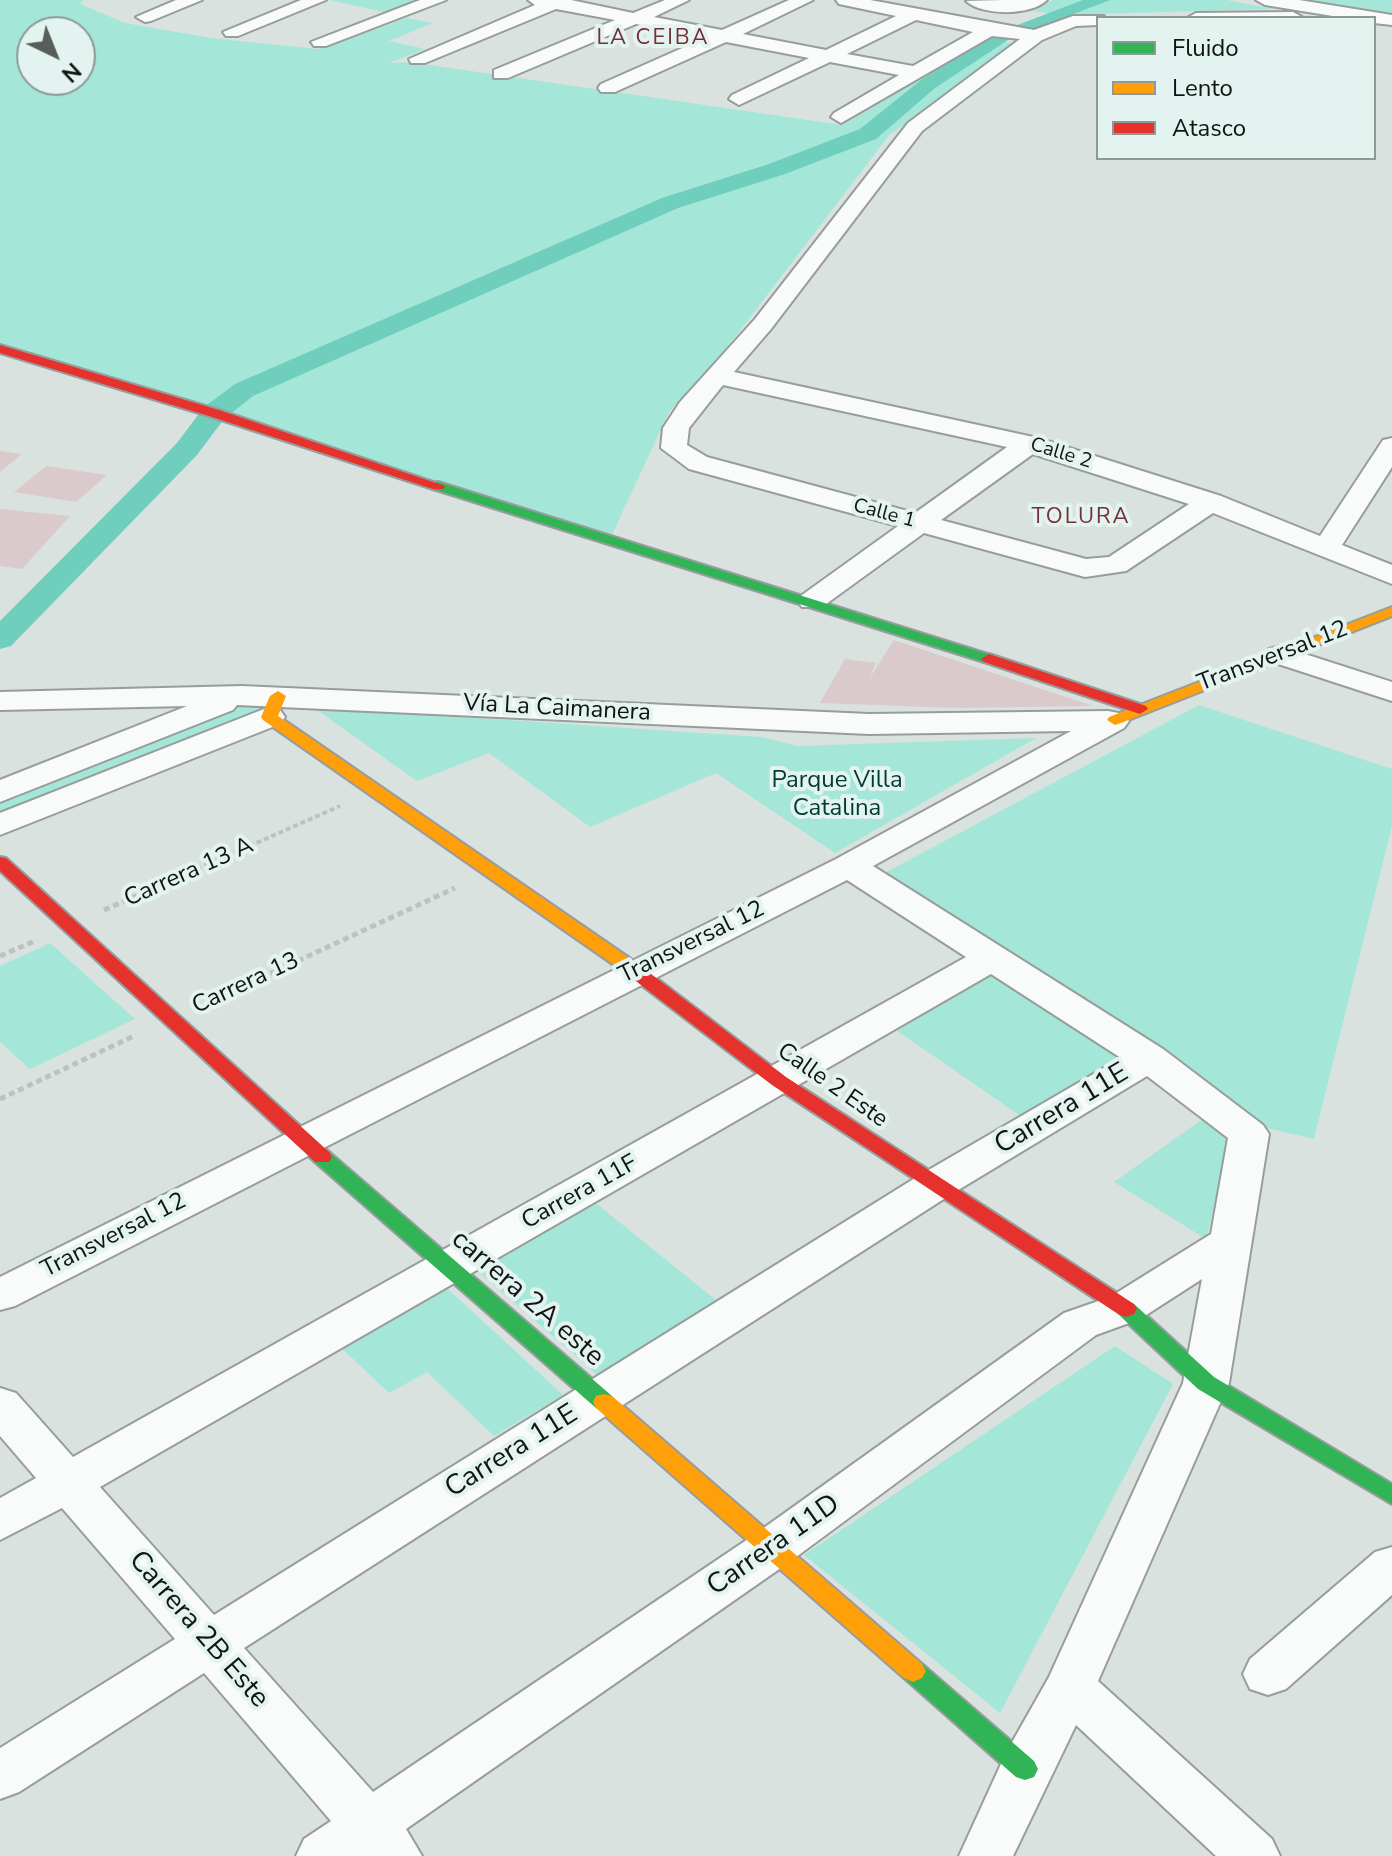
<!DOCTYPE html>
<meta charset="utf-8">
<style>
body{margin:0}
#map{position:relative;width:1392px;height:1856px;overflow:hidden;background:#dae2e0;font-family:"Nunito Sans",sans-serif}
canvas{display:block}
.legend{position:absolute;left:1096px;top:16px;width:280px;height:144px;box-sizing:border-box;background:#e3f3ef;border:2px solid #8f9a97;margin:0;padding:10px 14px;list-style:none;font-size:24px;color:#101514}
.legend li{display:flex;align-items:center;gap:16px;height:40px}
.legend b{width:40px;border:2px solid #8f9a97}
.north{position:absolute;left:16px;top:16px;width:80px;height:80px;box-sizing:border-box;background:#e3f3ef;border:2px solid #8f9a97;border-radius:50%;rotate:137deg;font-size:22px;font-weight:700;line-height:32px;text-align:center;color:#101514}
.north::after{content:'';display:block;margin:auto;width:28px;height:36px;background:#575d5b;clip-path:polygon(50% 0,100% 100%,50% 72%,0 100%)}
</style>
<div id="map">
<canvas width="1392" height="1856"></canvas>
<ul class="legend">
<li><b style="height:10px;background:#30b455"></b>Fluido</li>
<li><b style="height:10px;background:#ff9f0a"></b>Lento</li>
<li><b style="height:10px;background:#e5322d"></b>Atasco</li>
</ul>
<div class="north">N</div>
</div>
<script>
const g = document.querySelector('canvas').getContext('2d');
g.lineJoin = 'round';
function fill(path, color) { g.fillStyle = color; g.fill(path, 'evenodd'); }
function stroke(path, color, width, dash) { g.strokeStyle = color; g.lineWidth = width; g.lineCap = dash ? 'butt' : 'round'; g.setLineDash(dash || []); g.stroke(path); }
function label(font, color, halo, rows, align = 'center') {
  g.font = font + ' "Nunito Sans",sans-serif'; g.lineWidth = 8; g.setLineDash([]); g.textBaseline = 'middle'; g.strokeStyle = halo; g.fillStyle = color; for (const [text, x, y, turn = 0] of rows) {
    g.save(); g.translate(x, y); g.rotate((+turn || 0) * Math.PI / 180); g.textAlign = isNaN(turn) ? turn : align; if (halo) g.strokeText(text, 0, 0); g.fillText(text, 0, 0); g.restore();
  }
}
const green = new Path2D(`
 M0,0h83l-3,4 45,19 86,15 107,11 89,-31 26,5 -44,18 36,8 -36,14 20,-1 433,63 146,-86 36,6 -134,89 -171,224 -50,54 -59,127 -610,-194zM32,32h48v48h-48z
 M329,0h94l-35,13z
 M1053,0h174l46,9 -213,6 -28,-4z
 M1302,0h90v16l-93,-13z
 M243,698h18l1,16 -262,105v-24z
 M1199,705l193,64v57l-78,313 -60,-14 -373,-250z
 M313,707l449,30 35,9 239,-8 -201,115 -119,-80 -126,54 -101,-74 -72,28z
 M50,943l85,76 -105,50 -30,-27v-76z
 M989,974l135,85 -99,60 -132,-91z
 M1211,1113l23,16 -28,110 -92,-57z
 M587,1196l134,108 -119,75 -133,-116z
 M438,1280l125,115 -69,41 -67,-64 -38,21 -57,-54z
 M1115,1346l58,38 -173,329 -196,-158z`);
const canal = new Path2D(`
 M1083,0h27l-86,33h-14l-3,-4z
 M1001,30l10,6 -3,4 -73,48 -59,51 -91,35 -107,34 -425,188 -29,23 -27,36 -186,191 -11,3v-28l177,-178 27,-36 31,-23 427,-186 107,-34 91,-35 61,-49z`);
const building = new Path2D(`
 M0,451l22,3 -22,18z
 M46,466l61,9 -31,27 -62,-10z
 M0,509l70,7 -48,53 -22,-3z
 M894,640l199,66 -139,2 -134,-5 25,-44 31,4 -7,16z`);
const pathFar1 = new Path2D(`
 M220,859l120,-53`);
const path = new Path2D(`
 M104,910l121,-53
 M0,956l37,-16
 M207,1003l248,-115
 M0,1099l136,-64`);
const street = new Path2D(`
 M176,0h26l-51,21 -6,1 -9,-5z
 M301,0h25l-88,36h-12l-3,-4z
 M420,0h26l-120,46h-12l-3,-4z
 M528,0h43l62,13 32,-13h24l-35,17 68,13 67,-30h24l-70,34 83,16 70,-34 -57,-12 -3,-4h34l164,30 39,-14h31l-6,2v7l-22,1 -34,14 -120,91 -151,198 -37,43 304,66 183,58 99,40 63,-96 9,-2v29l-50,78 50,20v19l-179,-71 -87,58 -41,6 -161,-44 -102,74h-20l-5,-6 5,-6 96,-69 -209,-57 -28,-21 2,-20 17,-26 75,-83 153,-196 112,-84 -28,-3 -151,87 -10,-6 3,-4 65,-38 -69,-13 -91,43 -10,-6 3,-4 77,-37 -83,-16 -111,50h-14l-3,-4 3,-4 104,-46 -69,-14 -128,54h-14v-8l121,-50 -59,-11 -131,54h-14l-2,-4 126,-54zM916,20l57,12 -60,34 -66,-12zM723,385l284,62 -92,66 -208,-56 -20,-12 2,-17zM1033,454l156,50 -80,53 -23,2 -145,-39z
 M1003,0h44c-16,16 -65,16 -81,1z
 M1256,0h43l93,15v10l-18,-2v-5h-29l-80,-13z
 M1293,12l9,5 -115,1 9,-5z
 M1280,646l112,36v19l-123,-40 -4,-6 4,-6z
 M242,686l627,28 239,-3 16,3 5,7 -5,7 -251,138 290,183 100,76 6,9 -40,249 -131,298 174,158 8,17h-64l-140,-131 -63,131h-54l47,-103 43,-76 134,-294 19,-104 -62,40 -44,16 -308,228 -382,266 16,27h-126l8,-17 27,-18 -127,-148 -185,119 -19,7v-51l175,-109 -113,-131 -62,32v-42l36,-20 -36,-42v-48l16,5 57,64 893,-500 -119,-77 -832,426 -15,4v-33l836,-418 235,-128 -202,3 -632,-29 -4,5 -233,92v-22l187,-74 -187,4v-18zM991,974l130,84 -201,117 -706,440 -114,-128zM1147,1076l81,62 -17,96 -101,63 -46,16 -310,222 -381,257 -129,-144 706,-453z
 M269,707l11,3 5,7 -5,7 -280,111v-22z
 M1392,1547v48l-106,94 -18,6 -18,-6 -7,-15 7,-15 125,-107z`);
const fast = new Path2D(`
 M438,482l556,174 3,3 -3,3h-10l-551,-173v-6z
 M322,1150l7,2 283,244 3,6 -3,6 -8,2 -8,-2 -281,-246 -3,-5 3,-5z
 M1126,1301l8,3 80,73 178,107v20l-194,-115 -80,-75 -3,-5 3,-5z
 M913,1660l9,4 112,97 4,8 -4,8 -9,3 -9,-3 -112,-99 -4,-7 4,-7z`);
const slow = new Path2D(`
 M1392,607v9l-271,107 -6,2 -8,-5 2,-3z
 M278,691l8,5 -8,20 360,248 2,4 -2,4h-14l-361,-252 -2,-3 9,-21z
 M604,1394l8,2 310,268 4,7 -4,7 -9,4 -9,-4 -308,-270 -3,-6 3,-6z`);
const jam = new Path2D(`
 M0,345l219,65 226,76 -2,3h-10l-224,-73 -209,-63z
 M989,654l157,52 2,3 -8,5 -156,-52 -3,-3z
 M0,857l6,1 323,294 3,5 -3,5h-14l-315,-291z
 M631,962l7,2 148,113 348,227 3,5 -3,5 -8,3 -8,-3 -346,-229 -148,-113 -2,-4z`);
const farStreetnames = [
 ["Calle 2",1061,454,17],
 ["Calle 1",884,514,15]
];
const farNeighbourhoodnames = [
 ["LA CEIBA",653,39],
 ["TOLURA",1081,518]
];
const streetNames = [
 ["Transversal 12",1273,657,-21],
 ["Vía La Caimanera",557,709,3],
 ["Carrera 13 A",189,873,-24],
 ["Transversal 12",692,943,-26],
 ["Carrera 13",246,984,-25],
 ["Calle 2 Este",832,1086,35],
 ["Carrera 11F",580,1193,-29],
 ["Transversal 12",114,1236,-27]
];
const parkNames = [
 ["Parque Villa",837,781],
 ["Catalina",837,809]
];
const nearStreetnames = [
 ["Carrera 11E",1062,1110,-31],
 ["carrera 2A este",527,1299,41],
 ["Carrera 11E",512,1452,-32],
 ["Carrera 11D",774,1546,-35],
 ["Carrera 2B Este",198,1630,49]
];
fill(green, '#a4e6d8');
fill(canal, '#70cebc');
fill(building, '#dbcacb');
stroke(street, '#979d9c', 4);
stroke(fast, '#979d9c', 4);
stroke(slow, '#979d9c', 4);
stroke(jam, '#979d9c', 4);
stroke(pathFar1, '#bfc1c1', 4, [5, 3]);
stroke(path, '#bfc1c1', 5, [6, 4]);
fill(street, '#f9fbfa');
fill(fast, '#30b455');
fill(slow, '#ff9f0a');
fill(jam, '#e5322d');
label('20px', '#101514', '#e3f3ef', farStreetnames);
g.letterSpacing = '2px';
label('22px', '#762f36', '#e3f3ef', farNeighbourhoodnames);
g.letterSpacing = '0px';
label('24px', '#101514', '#e3f3ef', streetNames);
label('24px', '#003c32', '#e3f3ef', parkNames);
label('28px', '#101514', '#e3f3ef', nearStreetnames);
</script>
